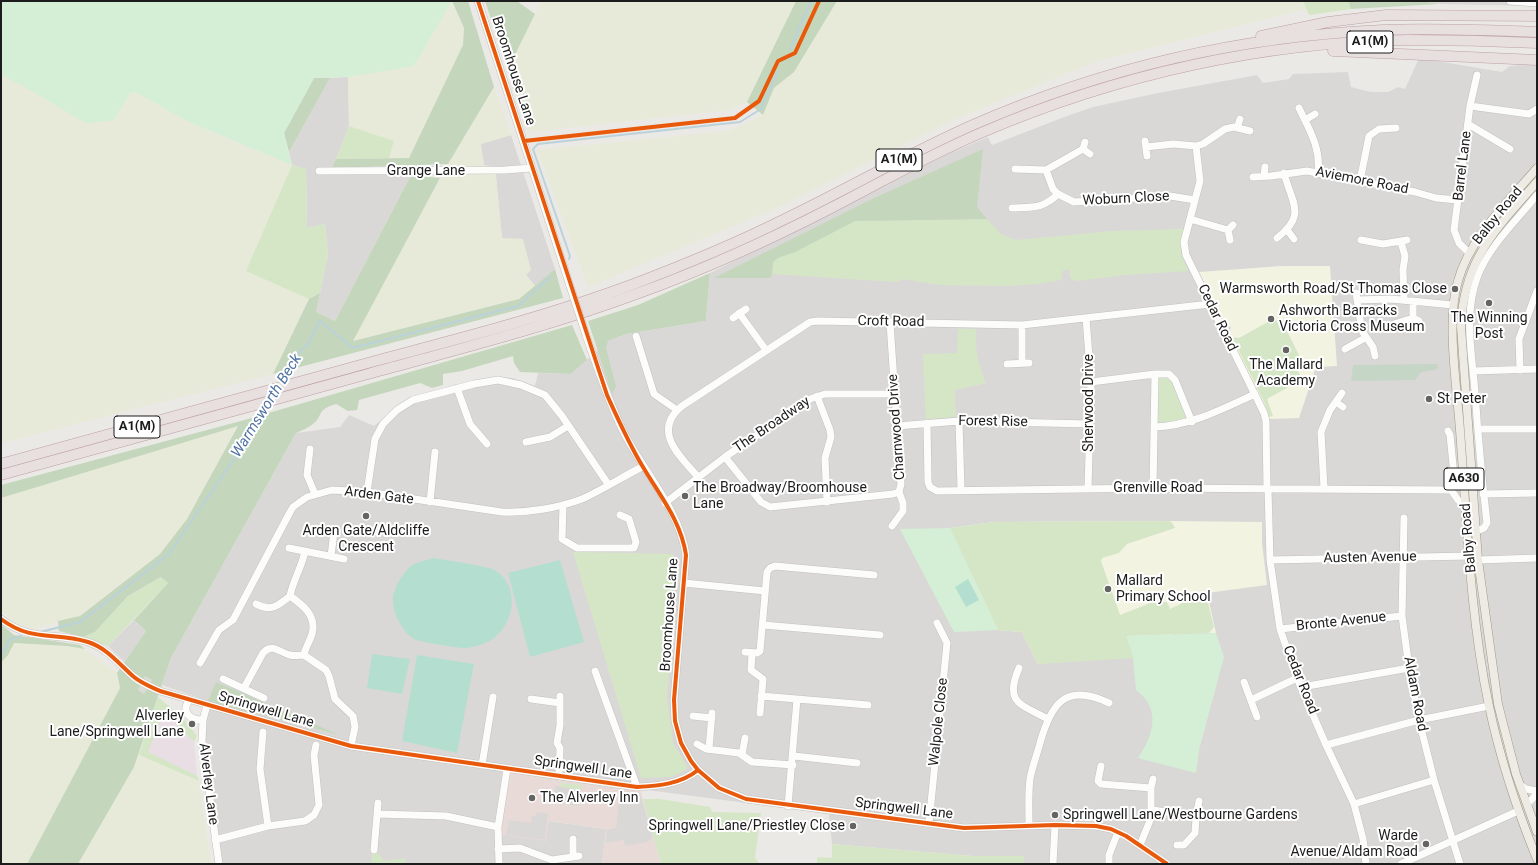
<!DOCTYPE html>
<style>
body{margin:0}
#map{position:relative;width:1538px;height:865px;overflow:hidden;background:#ebe9e5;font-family:Roboto,sans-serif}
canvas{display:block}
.frame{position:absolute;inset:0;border:2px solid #1c1c1c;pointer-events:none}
</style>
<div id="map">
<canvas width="1538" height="865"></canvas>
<div class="frame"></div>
</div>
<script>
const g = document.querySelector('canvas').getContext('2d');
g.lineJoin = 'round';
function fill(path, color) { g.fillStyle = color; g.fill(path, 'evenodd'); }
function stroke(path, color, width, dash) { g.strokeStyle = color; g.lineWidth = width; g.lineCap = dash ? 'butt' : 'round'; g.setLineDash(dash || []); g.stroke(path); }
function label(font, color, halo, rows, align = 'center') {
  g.font = font + ' Roboto,sans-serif'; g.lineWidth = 4; g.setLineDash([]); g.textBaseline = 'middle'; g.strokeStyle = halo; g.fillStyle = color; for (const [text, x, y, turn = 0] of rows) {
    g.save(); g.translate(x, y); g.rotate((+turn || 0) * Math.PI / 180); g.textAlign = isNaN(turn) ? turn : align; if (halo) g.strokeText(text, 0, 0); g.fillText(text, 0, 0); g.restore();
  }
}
const residential = new Path2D(`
 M1420,1h117v5l-98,-2z
 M1419,58l83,14 8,-6 27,-2v800h-513v-8h-52l-140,-12 -3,-30 -325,-43 44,50 58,8 -4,35h-383l-16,-144 5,-19 -46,-16 9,-27 125,-225 44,-6 9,-12 25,11 24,-20 98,-29 17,1 22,8 3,-13 33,1 37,-33 18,-7 80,-13 4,-48 238,-119 40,-17 4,8 75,-29 26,-9 65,-14 99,-18 6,8 26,-4 4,-5 55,-2 3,15 20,5h17l10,-5 7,2z
 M348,77l1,49 -19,48 81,1 -76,146 -19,-9 12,-58 -3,-30 -18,4 -1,-59 -14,-4 -3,-13 41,-74z
 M511,135l44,134 -20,17 -9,-11 -24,-37 -7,-71 -11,-2 -4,-21z
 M134,620l12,11 -21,31 -17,-16z`);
const commercial = new Path2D(`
 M504,771l136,18 21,75h-59l4,-35 -57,-8 -3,20 -51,-7z`);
const industrial = new Path2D(`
 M164,711l30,31 3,34 -50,-24z`);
const education = new Path2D(`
 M1282,266h48l7,100 -21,1 -17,51 -30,1 -3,-11 -37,-74 2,-7 -6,-2 -26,-53z
 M1170,521l92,1v21l5,42 -60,8 9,40h-38l-106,28 -34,3 -16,-32 -24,-2 -48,-102 44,-6z`);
const religious = new Path2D(`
 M1451,364l4,55 -73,8 -5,-48 -26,2 2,-16z
 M555,786l26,4 -2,16 -26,-4z
 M627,791l13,3 13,44 -6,4 -22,4 -1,-6 -19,3 2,-13 9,-2 3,-29z
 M537,812l11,1 -3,27 -39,-5 3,-15 22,3 1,-7h4z`);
const farmland = new Path2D(`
 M541,1h255l-49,101 -18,8 -200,22 -21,-63z
 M837,1h466l4,8 -210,52 -142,58 -174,87 -193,81 -51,-137 191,-19 35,-16 11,-27 20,-16z
 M451,2l13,26 -1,17 -54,113h-20l5,-17 -45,-15 -1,-49 66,-11z
 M1,75l24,12 90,31 15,-25 5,-1 54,30 103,43 -45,106 62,28 -36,75 -272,69z
 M494,87l17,48 -30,9 3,21 11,2 7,71 21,1 8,31 -5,5 9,11 -16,13 -167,42 96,-177z
 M238,425l-51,94 -27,35 -81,62 -47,13 -18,-7 -13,-11v-113z
 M14,643l53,3 18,3 32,24 3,15 -93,176h-26v-201l7,-8z
 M139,755l60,26 12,83h-133l56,-97z`);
const grass = new Path2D(`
 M1303,1h45l3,8 -42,6z
 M349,126l45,15 -5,17 -53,1z
 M292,165l14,4 1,59 18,-4 3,30 -8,39 -11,6 -63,-28z
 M987,219l14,15 15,6 96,-9 71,-2 -2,23 7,19 -63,4 -48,6 -7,-3v-8h-7l-2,10 -23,4 -31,2 -67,-1 -37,-6 -7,3 -124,-8 1,-12 4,-4 18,-6 60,-31z
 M1275,318l4,7 4,-2 21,42 -7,4 4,8 -2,4 -32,18 6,17 -4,1 -4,-13 -33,-67 7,1z
 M958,329h18c-1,23 2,34 10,54l-31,7 1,27 -30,2c-2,-22 -2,-43 -3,-65l34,-1z
 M1162,376l8,1 17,37 -2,6 -23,5 -5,-7 1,-37z
 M1170,521l3,3 2,4 -48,16 -8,9 -17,5 -1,3 19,54 33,-13h14l3,7 11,-5v-3l19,-5 4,3h3l7,28 -5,6 -82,3 6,22 -95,6 -16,-32 -24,-2 -48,-102 44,-6z
 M573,552l100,2 3,22 -9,122 6,45 15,25 -16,9 -31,1z
 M162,577l6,6 -60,63 -25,-9 12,-5 33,-36z
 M158,697l25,21 14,18 -3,6 -30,-31 -16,41 49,24 2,5 -60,-26z
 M561,783l21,2 -1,5 -20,-3z
 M643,799h17l50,8 2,5 49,1 -6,45 4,5 13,1h-111z
 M832,844l140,12h52v8h-207v-7l15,1z
 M372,853h6l6,8 21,-3 1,6h-35z`);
const forest = new Path2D(`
 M452,1h16l26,86 -46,77 -116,4 4,-9 73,-1 54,-113 1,-17z
 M485,1h32l18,13 -27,55z
 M796,1h41l-43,71 -20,16 -11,27 -16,-13z
 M1348,1h72l19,3 -88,5z
 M314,78h16l-41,74 -5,-19z
 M983,149l-6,58 10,12 -132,2 -60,31 -17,6 -5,4 -1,12 -2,4h-56l160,-80z
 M411,175l29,3 -87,163 166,-42 36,-30 8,29 -290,76 36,-75 11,-6 -4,19 19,9z
 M710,273l-4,48 -80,13 -18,7 -2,7 10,38 -4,8 -24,-73 50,-16z
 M572,325l15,35 -16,14 -51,-2 -6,-9 -1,-7 -51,15 -19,3v11l-11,3 -12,-5 -61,17 -2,10 -9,1 -12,-7c-21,6 -12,12 -23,20 -5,4 -11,6 -17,9l-125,225 -37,109 -56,97h-51l93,-176 -3,-15 29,-42 -12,-11 34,-37 -7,-6 -33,19 -33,36 -12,5 -24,-6 -1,-10 22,-5 80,-62 27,-35 51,-93 -237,72v-13l240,-64z
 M1,624l13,11 66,10 5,4 -18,-3 -53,-3 -6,12 -7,8z
 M216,682l124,53 -132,-34z`);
const cemetery = new Path2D(`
 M1437,364l1,5 -17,3 -6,8 -64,1 2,-16z`);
const park = new Path2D(`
 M1,1h451l-38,65 -66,11 -34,1 -30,55 8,32 -103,-43 -54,-30 -5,1 -15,25 -6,3 -24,2 -60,-36 -24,-12z
 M950,528l48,102 -44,2 -54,-103z
 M1216,633l8,24 -25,93 -3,23 -58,-15c15,-22 24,-49 -2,-68l-3,-32 -6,-22z`);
const pitch = new Path2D(`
 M434,558c10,2 56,8 62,13 29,19 15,66 -16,74 -5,1 -10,3 -15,3 -8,0 -45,-6 -51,-9 -12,-8 -21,-25 -21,-39 -1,-11 13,-33 23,-37 5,-2 12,-3 18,-5z
 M560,560l24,82 -54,15 -22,-84z
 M968,579l11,21 -13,7 -11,-20z
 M372,654l38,5 -8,35 -35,-6z
 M417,655l57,9 -17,89 -55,-12z`);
const pier = new Path2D(`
 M145,676l7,4 -8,14 -6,-4z`);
const stream = new Path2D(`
 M790,49l21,-48
 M569,259l1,-3 -37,-107 5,-5 202,-22 21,-13 17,-38
 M280,384l13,-26 15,-14 12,-23 33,27 165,-42 32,-29
 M40,632l40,-10 89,-68 94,-137 7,-13
 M1,656l9,-17 11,-3`);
const minor = new Path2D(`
 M478,1l92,285
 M1510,1l27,2
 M1470,106l59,8 8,-5
 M1299,108c10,21 22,40 19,64
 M1305,120l10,-6
 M1468,124l42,25
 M1237,128l3,-9
 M1145,141l2,15
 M1085,142l-2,7 7,5
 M1196,146l4,35 -16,61 2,13 78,158 2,8 1,67
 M1146,147l27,-3 23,2 7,-2 22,-15 9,-2 16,4
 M1015,169l31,1 37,-21
 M1046,170l7,19 5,5 16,8 96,-6 25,4
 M319,171l186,-1 27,-2
 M1264,176l1,-9
 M1253,177l18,-1 36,-5 108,21 21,6 22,2
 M1360,181l9,-45 10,-7 17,-1
 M1012,208c20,-1 31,1 46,-14
 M1190,219l38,11
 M1288,231l6,8
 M1277,238c30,-23 15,-34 7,-65
 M1230,240l-2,-10 5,-5
 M1361,240l22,4 24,-4
 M1401,242l4,14 -2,14 1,30
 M1469,253l-10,-10 -5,-13 16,-124 7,-31
 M1356,293l6,38 11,16 2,9
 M1357,300l34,-1 62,6
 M1413,302v16
 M739,313l27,37
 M733,318l13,-9
 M1086,318l5,64 -3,107
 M890,323l11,161 -2,8 4,11v8l-11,15
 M1394,324l19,-6 6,3 2,7
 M586,335c11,32 22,65 37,96 20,40 57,79 63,124l-12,145 1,21 6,22 10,18 7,9 21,18 27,11 218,29 91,-3 41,1 15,3 15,7 41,28
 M636,336l18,58 23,16
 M1345,349l20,-11
 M1022,363v-38
 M1007,364l22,-1
 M1520,370l-1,-31 18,-48
 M1473,371l64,-2
 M1091,382l64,-8h14l6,6 17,42
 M457,388l13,36 17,20
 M817,396l13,34 1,7 -6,21 2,44
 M1336,402l7,5
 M959,421l2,69
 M927,423l1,59 2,5 7,4 216,-3 298,2
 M897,426l62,-5 131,3
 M1154,427c37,-1 68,-18 101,-33
 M1478,429h59
 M1448,431l2,4 5,50 -4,5 7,10 8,6
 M526,442l24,-5 18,-11
 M310,449l-3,26 8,19
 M725,457l36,45 9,5 123,-13 6,-2
 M698,477c-18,-21 -47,-46 -16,-71l128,-84 7,-1 205,4 188,-21
 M1153,488l2,-114
 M1268,488l2,72 10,69 17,49 29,67 28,59 9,35 3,25
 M1324,488l-3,-56 9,-22 12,-17
 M367,492l8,-53 8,-15 14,-14 16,-10 61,-16 24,-4 23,5 24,10 17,21 46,68
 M1483,494l54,-1
 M430,502l5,-50
 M665,503l60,-46 85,-58 15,-5h69
 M563,505l-1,34 15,9h57l2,-6 -7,-23 -9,-4
 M1404,518l-2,98 7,52 10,52 15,60 26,84
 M1477,531l7,-3 3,-5c-5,-44 -9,-87 -12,-131 -3,-39 -12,-78 3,-117 12,-30 39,-55 59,-80
 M289,548l55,11
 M331,556l3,-24
 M1270,560l200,-4
 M1478,560l59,-2
 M684,583l81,8
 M290,596c13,9 27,20 22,38 -2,7 -7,14 -8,21l22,15 3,6 6,23 18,17 2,11 -4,19
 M256,604c16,8 21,2 34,-8 3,-16 12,-29 15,-45
 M1,619c32,24 53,12 87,23 19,6 31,22 46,35 7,6 17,10 26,14l191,55 286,41c21,-1 44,-3 61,-17
 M763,625l117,10
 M1280,629l122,-13
 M745,652l12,1 3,-2 7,-79 3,-4 5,-2 99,9
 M752,653l-1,17 12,9 -3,34
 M200,663l19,-33 14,-10 56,-106 4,-7 14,-10 25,-7 35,2 135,20c26,1 56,-4 80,-13 20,-9 40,-22 60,-32
 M1019,668c-15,35 1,36 29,51
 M595,671l42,116
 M223,679l41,19
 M1244,682l13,35
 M1302,687l107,-19
 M244,688l19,-35c9,-11 17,0 27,2 4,1 10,0 14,0
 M761,696l107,9
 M531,699l29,4
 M189,700c-8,13 1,20 14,20
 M1251,700l46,-22
 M207,705l-4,15 -1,21 17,123
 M693,716l19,2
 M263,732l-3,37 8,57
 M697,744l9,5 33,4 13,9 41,3
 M1326,745l93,-25 70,-14
 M709,749l3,-36
 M742,755l3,-17
 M794,756l63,7
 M482,765l11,-68
 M1101,766l-3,15 3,3 50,4
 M559,776l1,-28 -3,-5 3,-18v-29
 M1520,785l6,4 11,2
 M1354,804l80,-24
 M1527,804l10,-10
 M788,806l9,-107
 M1152,810l44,6
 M377,814l69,2 52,11
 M929,823l18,-180 -10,-20
 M1029,826c0,-15 -1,-32 1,-47 2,-12 7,-24 10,-36 11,-39 25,-61 69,-40
 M215,840l53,-14 37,-5 9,-6 5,-10 -5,-50 2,-10
 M1140,845l11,-27v-30l2,-9
 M1177,845h7l11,-12 1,-15 3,-17
 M498,849l22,-1 32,12 27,-4
 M374,850l4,-47
 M573,857v-18
 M499,864l-1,-37 9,-58
 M1053,864l2,-39
 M1109,864v-9l9,-23
 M1401,864l117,-53`);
const major = new Path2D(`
 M1537,168c-29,34 -67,69 -79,113 -12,39 -1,107 2,149 7,92 10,186 29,276 11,52 28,104 48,153
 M1537,182c-41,47 -74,78 -76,145l17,233 20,144 18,70 21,58`);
const highway = new Path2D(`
 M1261,36l67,-14 58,-7 151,1
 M1333,51l204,9
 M1,464c125,-34 250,-68 374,-103 86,-23 173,-45 256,-76 53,-20 106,-42 156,-67 64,-31 124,-66 188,-94 129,-56 268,-88 408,-94 51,-2 103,0 154,2
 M1,475c122,-33 244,-67 367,-101 91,-25 182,-48 271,-81 66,-24 130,-53 192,-85 50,-26 100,-54 152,-76 133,-57 280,-90 425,-92 43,0 86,1 129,3`);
const minorBridge = new Path2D(`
 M570,286l16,49`);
const cycleway = new Path2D(`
 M478,1l129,394c11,24 22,49 36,72 17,29 38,54 43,88l-12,145 1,21 6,22 10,18 7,9 21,18 27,11 218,29 91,-3 41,1 15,3 15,7 41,28
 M524,141l211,-23 24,-17 19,-40 17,-8 24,-52
 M1,619c32,24 53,12 87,23 19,6 31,22 46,35 7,6 17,10 26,14l191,55 286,41c21,-1 44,-3 61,-17`);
const markers = [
 [1455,289,4,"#646462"],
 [1489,303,4,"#646462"],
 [1271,319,4,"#646462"],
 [1286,350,4,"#646462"],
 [1429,399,4,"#646462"],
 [685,496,4,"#646462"],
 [366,516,4,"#646462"],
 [1108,589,4,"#646462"],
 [192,724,4,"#646462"],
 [532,798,4,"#646462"],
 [1055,815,4,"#646462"],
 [853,826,4,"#646462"],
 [1426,844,4,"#646462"]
];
const shields = [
 [1370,42,46],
 [899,160,46],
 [137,427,46],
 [1464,479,40]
];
const shieldNames = [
 ["A1(M)",1370,42],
 ["A1(M)",899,160],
 ["A1(M)",137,427],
 ["A630",1464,479]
];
const streetNames = [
 ["Broomhouse Lane",513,71,72],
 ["Barrel Lane",1463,166,-83],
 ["Grange Lane",426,171],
 ["Aviemore Road",1362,181,11],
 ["Woburn Close",1126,199,-3],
 ["Balby Road",1498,216,-51],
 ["Cedar Road",1217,318,64],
 ["Croft Road",891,322,1],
 ["Sherwood Drive",1089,403,-90],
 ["Forest Rise",993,422,1],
 ["The Broadway",772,425,-34],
 ["Charnwood Drive",897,427,-94],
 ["Grenville Road",1158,488],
 ["Arden Gate",379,496,7],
 ["Balby Road",1469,538,-95],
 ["Austen Avenue",1370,558,-1],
 ["Broomhouse Lane",670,615,-86],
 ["Bronte Avenue",1341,622,-6],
 ["Cedar Road",1300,680,68],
 ["Aldam Road",1415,694,79],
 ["Springwell Lane",266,710,16],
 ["Walpole Close",939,722,-84],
 ["Springwell Lane",583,768,8],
 ["Alverley Lane",208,784,83],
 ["Springwell Lane",904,809,7]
];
const poiNames = [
 ["Warmsworth Road/St Thomas Close",1447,289,"right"],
 ["Ashworth Barracks",1279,311],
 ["Victoria Cross Museum",1279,327],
 ["The Winning",1489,318,"center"],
 ["Post",1489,334,"center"],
 ["The Mallard",1286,365,"center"],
 ["Academy",1286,381,"center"],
 ["St Peter",1437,399],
 ["The Broadway/Broomhouse",693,488],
 ["Lane",693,504],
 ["Arden Gate/Aldcliffe",366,531,"center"],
 ["Crescent",366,547,"center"],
 ["Mallard",1116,581],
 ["Primary School",1116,597],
 ["Alverley",184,716,"right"],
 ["Lane/Springwell Lane",184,732,"right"],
 ["The Alverley Inn",540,798],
 ["Springwell Lane/Westbourne Gardens",1063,815],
 ["Springwell Lane/Priestley Close",845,826,"right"],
 ["Warde",1418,836,"right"],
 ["Avenue/Aldam Road",1418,852,"right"]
];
const waterNames = [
 ["Warmsworth Beck",267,406,-58]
];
fill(residential, '#dad8d6');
fill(commercial, '#e8dbd7');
fill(industrial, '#e8dee3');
fill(education, '#f3f3e1');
fill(religious, '#d9d8d6');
fill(farmland, '#e8ead9');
fill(grass, '#d5e6c6');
fill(forest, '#c4d7bc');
fill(cemetery, '#c5d5c6');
fill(park, '#d5efd7');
fill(pitch, '#b4dfd0');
fill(pier, '#dcdbd9');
stroke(stream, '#bbd2db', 2);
stroke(minor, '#c2c1bf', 8);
stroke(major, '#9f9884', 9);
stroke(highway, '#bd9fa5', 11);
stroke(minor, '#fcfcfb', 7);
stroke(major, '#eeebe4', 8);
stroke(highway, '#e8dfdf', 10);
stroke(minorBridge, '#c2c1bf', 8, []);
stroke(minorBridge, '#fcfcfb', 7);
stroke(cycleway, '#e8590c', 4);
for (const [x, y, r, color] of markers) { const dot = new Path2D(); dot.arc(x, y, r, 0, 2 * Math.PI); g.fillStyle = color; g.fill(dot); stroke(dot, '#fff', 1.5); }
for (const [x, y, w] of shields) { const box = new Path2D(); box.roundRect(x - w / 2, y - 11, w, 22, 3); g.fillStyle = '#fff'; g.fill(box); stroke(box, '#1c1c1c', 1); }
label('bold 13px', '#1c1c1c', null, shieldNames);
label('14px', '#1c1c1c', '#fff', streetNames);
label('14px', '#1c1c1c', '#fff', poiNames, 'left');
label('italic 15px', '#5174a3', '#fff', waterNames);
</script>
